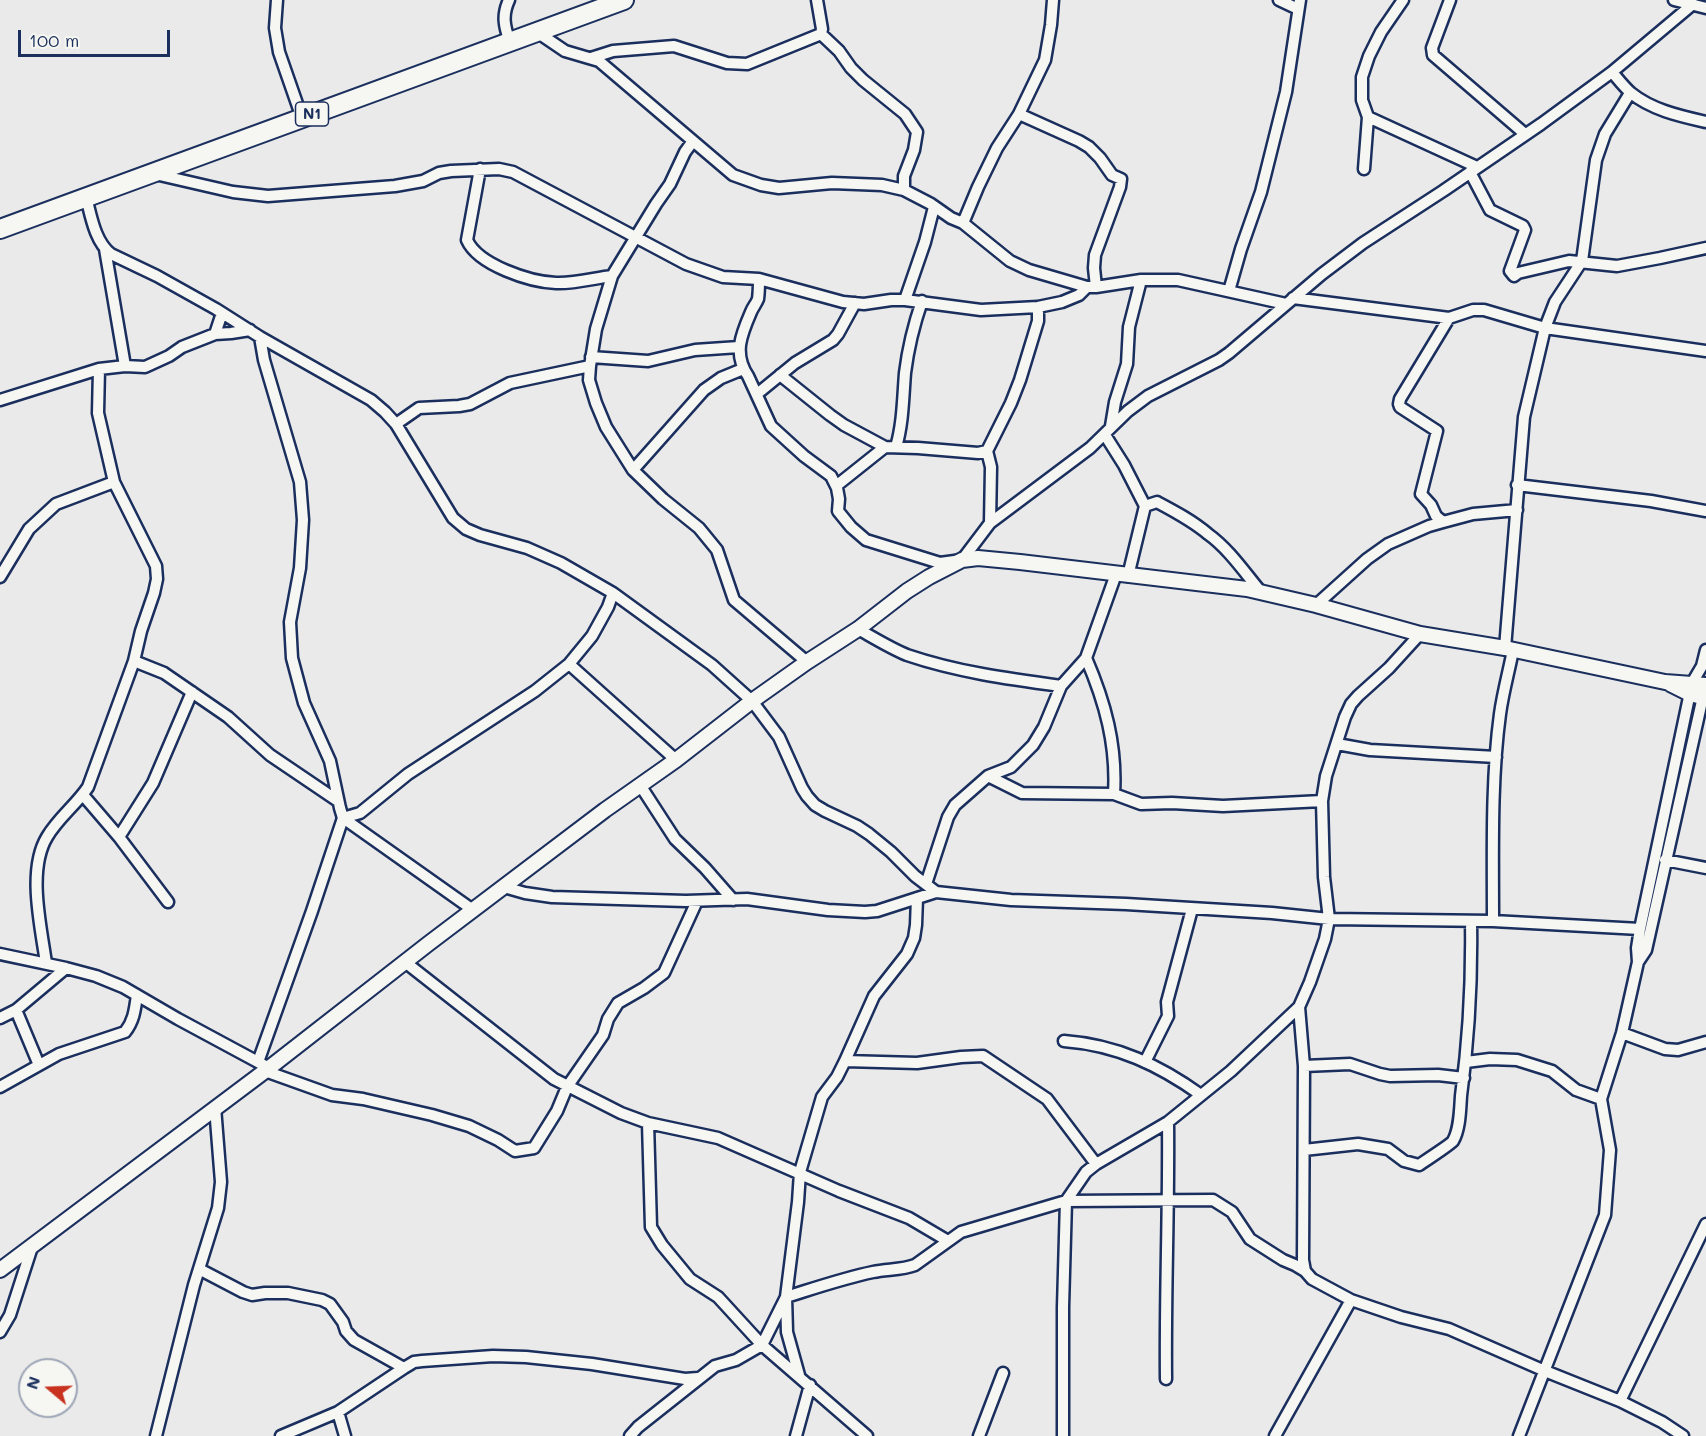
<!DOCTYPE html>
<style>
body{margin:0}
#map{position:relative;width:1706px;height:1436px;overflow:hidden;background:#e9eae9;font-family:Mali,sans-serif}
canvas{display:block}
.north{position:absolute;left:18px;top:1358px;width:60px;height:60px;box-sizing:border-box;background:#f6f6f2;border:2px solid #9ea6b7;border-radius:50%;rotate:289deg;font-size:16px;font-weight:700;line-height:24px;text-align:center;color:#1b2f5e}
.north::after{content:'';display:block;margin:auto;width:21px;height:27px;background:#c8321e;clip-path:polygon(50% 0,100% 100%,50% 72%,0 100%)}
.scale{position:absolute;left:18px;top:30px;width:152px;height:27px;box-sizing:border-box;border:3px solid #1b2f5e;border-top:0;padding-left:8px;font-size:18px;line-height:21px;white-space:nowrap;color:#1b2f5e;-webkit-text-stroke:4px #f6f6f2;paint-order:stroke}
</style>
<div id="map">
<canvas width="1706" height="1436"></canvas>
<div class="north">N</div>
<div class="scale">100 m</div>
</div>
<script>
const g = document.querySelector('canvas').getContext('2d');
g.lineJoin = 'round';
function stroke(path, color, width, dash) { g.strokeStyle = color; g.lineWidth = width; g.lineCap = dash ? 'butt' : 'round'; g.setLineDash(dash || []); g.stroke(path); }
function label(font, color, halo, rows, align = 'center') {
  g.font = font + ' Mali,sans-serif'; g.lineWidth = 6; g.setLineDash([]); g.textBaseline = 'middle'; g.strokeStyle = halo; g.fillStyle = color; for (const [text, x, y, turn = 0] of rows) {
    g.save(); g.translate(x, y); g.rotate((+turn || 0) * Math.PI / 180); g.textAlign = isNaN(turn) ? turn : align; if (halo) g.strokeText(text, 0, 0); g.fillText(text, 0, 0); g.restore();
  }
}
const minor = new Path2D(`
 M277,0l-2,28 4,24 23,66
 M509,0c-7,15 -5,26 1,42
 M1279,0l19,9
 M1450,0l-18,48 1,7 92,79
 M1674,0l32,8
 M537,32l28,19 34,10 134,114 28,10 18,3 53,-5 50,2 22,5 27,14 20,14 12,5 47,38 19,9 58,17h9l45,-7h37l108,24
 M821,34l18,17 12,17 12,12 42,34 12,18 -3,18 -10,26v14
 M591,58l22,-7 61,-5 53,17 20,1 74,-30 1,-5 -5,-29
 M1612,72c6,7 12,15 19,21 21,17 49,23 75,29
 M1019,114l60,27 10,6 11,11 12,17 9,4 -1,8 -25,68 -1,13 2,19
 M1368,117l109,50
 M693,141l-8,11 -15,32 -14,20 -44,72 -16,53 -6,37 -1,14 7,23 10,24 27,43 30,29 36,29 18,22 17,50 73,62
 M480,169l-13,71c11,25 63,42 89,43 17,1 39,-5 56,-7
 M1364,169l4,-52 -6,-17v-23l7,-21 12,-24 22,-32
 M1470,172l20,38 33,16 2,4 -15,41 4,5 4,-3 51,-12 48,5 43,-8 46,-10
 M155,174l78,18 35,4 127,-10 28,-5 16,-8 12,-2 48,-2 14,3 173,92 37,13 36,2 84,23 21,2 27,-4h14l76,10 57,-3 24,-5 17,-7 8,-8
 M86,197c5,19 9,45 25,57l46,22 59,33 44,28 111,63 14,12 11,12 57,94 13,11 14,6 47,13 34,15 52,30 99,72 40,36 27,36 23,51 5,8 8,9 10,6 32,15 12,8 22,18 24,24 21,16
 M963,223l15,-36 19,-39 22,-34 26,-54 6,-35 2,-25
 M105,249l20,117
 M759,279c0,7 0,13 -1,20 -2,5 -5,8 -7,13 -10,23 -18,42 -3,64l23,50 33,30 27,20 6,12 2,11 -1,12 13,16 15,13 74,23 22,-3 28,-37 100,-75 38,-37 20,-15 71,-36 10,-7 93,-79 41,-31 80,-52 98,-67 71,-52 81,-68
 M1229,291l12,-42 20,-57 25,-100 14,-92
 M1293,298l156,20 24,-8h11l61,18 161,23
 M905,300l20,-58 9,-35
 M215,334l7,-21
 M260,337l4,23 36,122 3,38 -3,48 -10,54 2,36 12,45 26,58 10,47 3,10 130,92
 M591,357l57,4 47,-11 44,-3
 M780,375l50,40 14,10 41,22 33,1 60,5 9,-2 24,-48 9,-23 18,-59v-14
 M757,394l38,-31 38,-23 5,-6 17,-31
 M0,400l99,-31 26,-3 20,1 24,-11 13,-9 33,-13 16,-1 19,-3
 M396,424l23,-16 40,-2 11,-2 40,-21 80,-17
 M1111,426l4,-24 12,-38 2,-37 12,-47
 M1105,435l19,30 21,41 -17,70
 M896,447c7,-24 7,-49 9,-74 3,-24 9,-49 17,-72
 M987,451l4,16 -1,56
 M633,470l71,-80 17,-12 22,-9
 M1517,485l134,16 55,10
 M836,486l49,-39
 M1145,506l12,-4c17,9 36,19 51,32 21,15 37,39 53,58
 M1443,522l-7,-6 -5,-11 -10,-11 16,-63 -37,-24 -1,-3 1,-5 49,-81
 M0,577l29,-48 27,-25 58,-22
 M1316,605l51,-46 21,-15 41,-18 14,-4 30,-8 44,-4
 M858,629c16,9 32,19 49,26 50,17 102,24 154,31
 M1505,648l19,-231 21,-89 10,-26 27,-41 14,-101 9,-26 25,-41
 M1086,658c19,44 31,87 28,136
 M134,661l30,12 64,44 42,38 68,46
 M569,664l107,96
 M1337,744l33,6 126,7
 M988,776l34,17 92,1 27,10 31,-1 51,3 99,-5
 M640,785l35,54 30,29 28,32
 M83,795l36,42 49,65
 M343,818l17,-5 48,-39 127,-83 34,-27 23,-28 16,-29 5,-14
 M119,837l34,-54 39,-91
 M1665,860l41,8
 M926,884l22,-67 7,-12 33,-29 23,-9 22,-22 11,-18 17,-41 25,-28 30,-84
 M504,887l21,6 27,4 134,4 61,-2 81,11 37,2 12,-1 59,-19 75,8 115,4 146,9 57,6 164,2 147,8
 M1493,921c0,-68 -2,-141 7,-207 3,-22 9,-43 13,-64
 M0,954l66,14 30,8 27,11 55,32 91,49
 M405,962l149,117 67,34 27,10 70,15 121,53 70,27 39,23
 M1638,962l8,-12 58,-258
 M46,963c-5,-36 -19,-93 1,-126 11,-19 29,-32 41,-50l46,-126 7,-30 13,-38 3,-14 -1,-13 -42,-84 -16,-69 1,-44
 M16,1010l23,55
 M0,1018l16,-8 50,-42
 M1622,1033l43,16 13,1 28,-8
 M1064,1041c53,4 95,24 137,54
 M845,1061l72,2 44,-6 22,-1 64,43 49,65
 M258,1062l54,-151 31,-93
 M1145,1062l23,-46 -1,-14 25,-93
 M1466,1062l24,-3 27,1 35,11 24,19 25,9
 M1304,1066l46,-2 30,10 10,2 48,-1 26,3
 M265,1071l67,24 31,4 69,16 37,11 29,14 17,11 19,-3 23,-37 10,-24 36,-52 5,-16 10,-16 26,-15 20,-15 33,-72
 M0,1087l59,-33 66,-22c9,-11 10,-23 12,-37
 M648,1123l3,104 11,18 28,34 28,18 44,48 105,91
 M1304,1150l54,-6 30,5 16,12 15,4c6,-4 32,-21 34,-24 7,-12 7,-31 8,-45 8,-59 11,-116 10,-175
 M199,1269l44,23 9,3 13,-2h23l34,7 8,4 13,18 3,9 8,9 50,28
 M1305,1271l-2,-11 1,-194 -5,-59 11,-25 15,-43 4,-20 -5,-42 -2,-76 4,-25 19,-59 6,-13 7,-8 31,-28 31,-34
 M0,1332l10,-17 22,-68
 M799,1375l-12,-43 -1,-35c29,-9 58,-19 87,-25 14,-3 29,-2 42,-7l46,-33 105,-31 147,-1 19,12 18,27 33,21 12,5 10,6 7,8 39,21 50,17 48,12 96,42 75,30 42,21 21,14
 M1166,1379c-1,-86 3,-171 2,-257
 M1620,1401l86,-177
 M338,1412l7,24
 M156,1436l38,-151 24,-77 3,-26 -6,-75
 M281,1436l57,-24 66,-44 10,-6 8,-1 71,-5 33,1 66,7 93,15 13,-1
 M630,1436l8,-9 77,-61 21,-6 26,-15 24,-48 12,-95 2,-30 22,-75 15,-20 8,-16 29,-65 33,-42 7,-16 2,-13 1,-27
 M796,1436l14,-51
 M979,1436l24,-63
 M1063,1436v-129l3,-106 20,-29 10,-8 72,-42 63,-51 68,-64
 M1275,1436l76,-136
 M1519,1436l86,-221 5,-65 -9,-51 21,-66 7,-31 9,-40 -1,-14 3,-19 52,-246 10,-17 4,-16`);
const tertiary = new Path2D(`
 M1670,684l20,10 16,4
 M0,1270l269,-202 159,-124 177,-134 71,-50 76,-59 55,-39 51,-33 49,-38 22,-14 33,-17 16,-2 42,4 227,27 69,16 104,29 85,14 160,34 41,3`);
const trunk = new Path2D(`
 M0,229l624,-229`);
const shields = [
 [312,114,33]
];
const shieldNames = [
 ["N1",312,114]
];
stroke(minor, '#1b2f5e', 15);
stroke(tertiary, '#1b2f5e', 18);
stroke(trunk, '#1b2f5e', 22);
stroke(minor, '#f6f6f2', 10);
stroke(tertiary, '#f6f6f2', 14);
stroke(trunk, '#f6f6f2', 18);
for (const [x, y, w] of shields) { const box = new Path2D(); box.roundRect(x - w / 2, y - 12, w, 24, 4.5); g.fillStyle = '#f6f6f2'; g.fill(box); stroke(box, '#1b2f5e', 1.5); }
label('bold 15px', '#1b2f5e', null, shieldNames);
</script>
